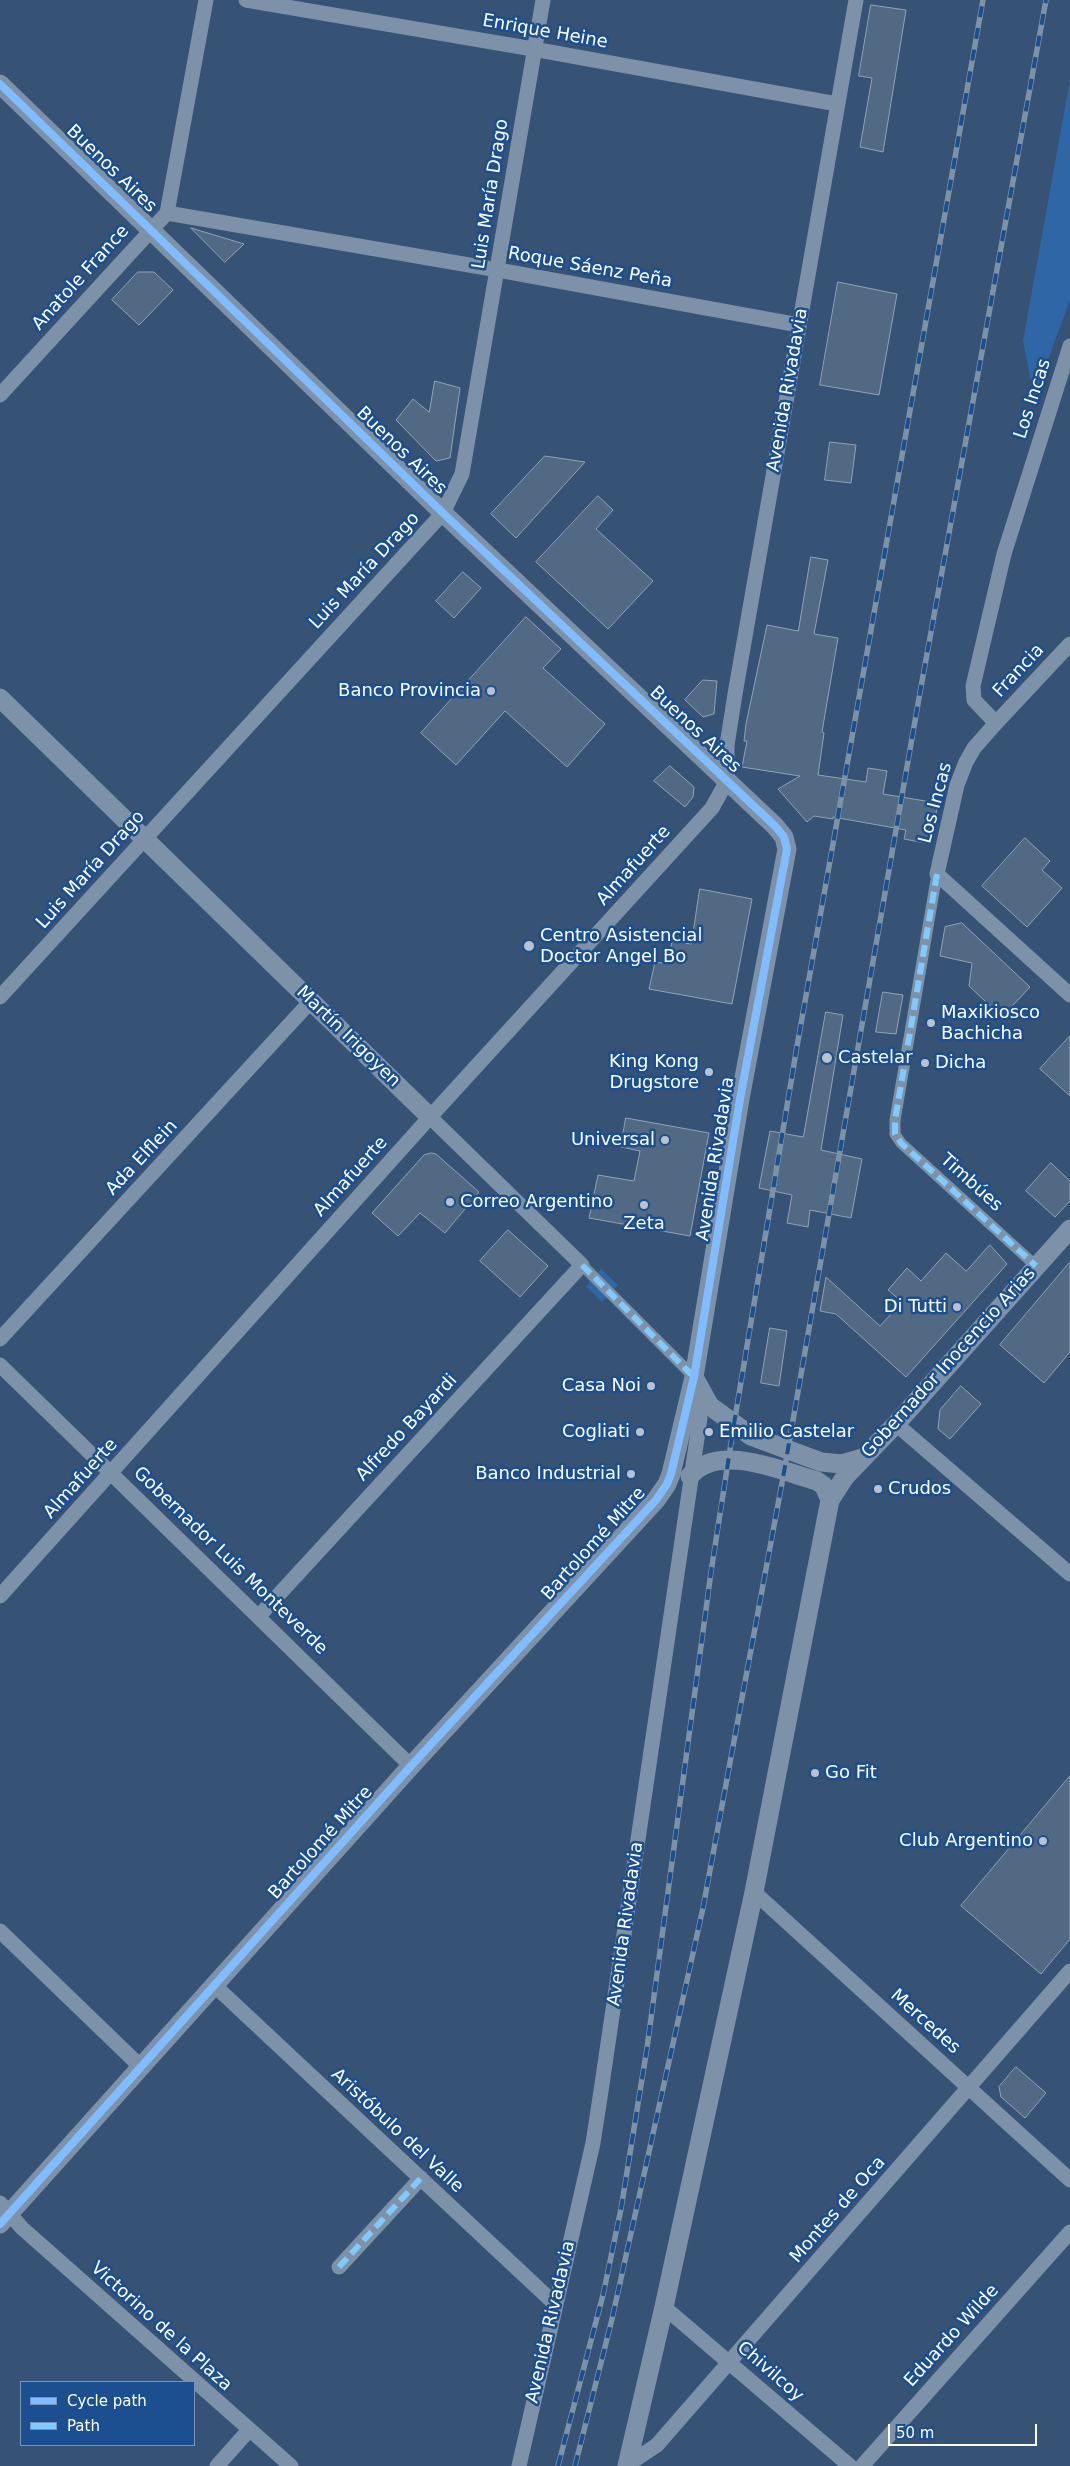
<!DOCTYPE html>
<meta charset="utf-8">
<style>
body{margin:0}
#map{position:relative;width:1070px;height:2466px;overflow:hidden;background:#365274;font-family:"DejaVu Sans",sans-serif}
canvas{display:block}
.legend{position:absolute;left:20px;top:2381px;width:175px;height:65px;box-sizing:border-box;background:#1b4f8f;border:1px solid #7695bc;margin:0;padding:6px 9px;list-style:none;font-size:15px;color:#fff}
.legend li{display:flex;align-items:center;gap:10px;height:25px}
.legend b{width:25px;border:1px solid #7695bc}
.scale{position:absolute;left:888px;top:2424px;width:149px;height:22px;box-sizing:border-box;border:2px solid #fff;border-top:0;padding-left:6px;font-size:15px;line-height:18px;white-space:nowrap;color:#fff;-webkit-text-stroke:4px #1b4f8f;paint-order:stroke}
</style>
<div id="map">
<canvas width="1070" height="2466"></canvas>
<ul class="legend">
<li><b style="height:6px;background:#80bcff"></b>Cycle path</li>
<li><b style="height:6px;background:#80caff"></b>Path</li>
</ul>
<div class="scale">50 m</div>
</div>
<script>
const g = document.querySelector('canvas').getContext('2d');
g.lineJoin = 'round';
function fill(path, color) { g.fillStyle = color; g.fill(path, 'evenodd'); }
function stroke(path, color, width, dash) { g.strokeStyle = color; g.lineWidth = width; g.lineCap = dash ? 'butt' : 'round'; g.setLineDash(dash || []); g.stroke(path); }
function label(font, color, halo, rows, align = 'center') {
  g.font = font + ' "DejaVu Sans",sans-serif'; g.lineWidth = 5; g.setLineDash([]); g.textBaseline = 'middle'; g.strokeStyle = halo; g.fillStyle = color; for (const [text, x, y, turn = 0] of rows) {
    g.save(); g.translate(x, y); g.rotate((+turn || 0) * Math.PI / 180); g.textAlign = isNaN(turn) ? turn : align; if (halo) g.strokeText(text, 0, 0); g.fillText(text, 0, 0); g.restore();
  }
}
const green = new Path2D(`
 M1070,79v221l-36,98 -11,-57z
 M601,1269l17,16 -16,17 -16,-16z`);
const building = new Path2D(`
 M871,5l35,5 -23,142 -23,-5 12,-69 -13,-2z
 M191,228l53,16 -19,18z
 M138,272h16l19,18 -34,35 -27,-25z
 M838,282l59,12 -18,101 -59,-10z
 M435,381l25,7 -10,70 -14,3 -40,-41 17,-21 16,13z
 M830,442l26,3 -5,38 -26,-3z
 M545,456l40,6 -69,76 -25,-24z
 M598,496l15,14 -17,19 57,52 -45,48 -72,-67z
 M811,557l17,3 -14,74 24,4 -16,94 2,1 -6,42 48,7 2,-14 19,3 -4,23 55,9 -8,41 -26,-5 2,-9 -73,-13v2l-19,-3 -7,6 -29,-33 22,-13 -58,-9 5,-26h-3l2,-17 21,-99 31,6z
 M463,572l18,16 -27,30 -18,-17z
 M526,617l35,32 -18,19 62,56 -38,43 -62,-56 -49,54 -35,-32z
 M703,680l14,1 -3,33 -11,3 -18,-17z
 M670,766l24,21 -1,10 -8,10 -31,-26z
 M1025,838l25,23 -8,9 20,18 -35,39 -45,-41z
 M700,889l52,10 -20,105 -83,-15 6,-27 13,2 4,-23 19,3z
 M962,923l68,64 -28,30 -33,-31 3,-23 -32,-7 5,-29z
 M883,992l20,3 -7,39 -20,-2z
 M826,1012l17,3 -22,135 41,9 -11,59 -41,-8 -2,17 -21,-4 5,-28 -33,-7 11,-57 33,6z
 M1070,1036v60l-30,-27z
 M626,1118l83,15 -19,103 -101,-18 9,-43 36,6 6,-30 -19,-4z
 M432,1153l4,1 43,38 -34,41 -25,-20 -22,23 -26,-23 52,-58z
 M1051,1163l19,18v20l-15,16 -29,-26z
 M508,1230l40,36 -28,31 -40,-36z
 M990,1245l17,19 -101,113 -70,-63 -16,-3 6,-34 54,49 22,-24 -14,-12 19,-22 14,13 25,-28 20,18z
 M1070,1262v90l-26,31 -44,-38z
 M770,1328l17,3 -8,55 -18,-3z
 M961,1386l20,18 -31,35 -12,-10 2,-19z
 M1070,1776v163l-29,35 -80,-68z
 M1016,2067l30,26 -21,25 -24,-21 -2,-10z`);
const pedestrian = new Path2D(`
 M937,874l-42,246v14l6,9 135,123
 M582,1265l112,112`);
const minor = new Path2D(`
 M246,0l287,49 304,55
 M167,213l331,57 301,55
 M0,395l167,-182 39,-213
 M1070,644l-74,79 -22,25 -8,14 -9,23 -20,89 133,121
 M996,723l-22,-23 -1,-14 31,-132 66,-208
 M0,997l443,-484 19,-39 81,-474
 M0,1339l311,-338
 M0,1365l411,401
 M896,1424l174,150
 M0,1596l430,-479 282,-309 15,-27v-36l8,-51 121,-694
 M259,1616l323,-351 -152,-148
 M754,1892l316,288
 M0,1931l142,137
 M214,1985l341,319
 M0,2203l22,25 269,238
 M339,2267l82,-89
 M664,2307l186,159
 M627,2465l30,-20 413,-474
 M217,2466l32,-36
 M519,2466l74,-323 8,-52 99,-673 -5,-34
 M862,2466l208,-234`);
const tertiary = new Path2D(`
 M0,84l443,429 332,313 9,11 3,12 -47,250 -46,278 -23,97 -4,10 -11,16 -245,266 -411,458
 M0,698l430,419
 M694,1377l16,29 41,30 70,26 21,2 21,-6
 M690,1476c28,-34 91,-5 127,5l7,5 6,14
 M627,2466l37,-159 90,-415 76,-392 15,-23 51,-53 174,-195`);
const rail = new Path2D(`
 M558,2466l45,-171 18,-86 26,-161 64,-476 23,-148 62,-372 187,-1052
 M575,2466l37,-147 91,-411 81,-436 135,-774 127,-698`);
const quiet = new Path2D(`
 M937,874l-42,246v14l6,9 135,123
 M582,1265l112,112
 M339,2267l82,-89`);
const cycleway = new Path2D(`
 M0,84l443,429 332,313 9,11 3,12 -47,250 -46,278 -23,97 -4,10 -11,16 -245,266 -411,458`);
const markers = [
 [491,691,5,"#b9c2ce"],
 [529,946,6,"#b9c2ce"],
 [931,1023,5,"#b9c2ce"],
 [827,1058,6,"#b9c2ce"],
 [925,1063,5,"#b9c2ce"],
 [709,1072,5,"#b9c2ce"],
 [665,1140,5,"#b9c2ce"],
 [450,1202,5,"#b9c2ce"],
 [644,1205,5,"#b9c2ce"],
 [957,1307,5,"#b9c2ce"],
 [651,1386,5,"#b9c2ce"],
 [640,1432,5,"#b9c2ce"],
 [709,1432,5,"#b9c2ce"],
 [631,1474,5,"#b9c2ce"],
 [878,1489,5,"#b9c2ce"],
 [815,1773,5,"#b9c2ce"],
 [1043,1841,5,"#b9c2ce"]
];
const streetNames = [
 ["Enrique Heine",545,32,10],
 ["Buenos Aires",111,169,44],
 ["Luis María Drago",491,194,-81],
 ["Roque Sáenz Peña",590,268,10],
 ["Anatole France",81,278,-48],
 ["Avenida Rivadavia",788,390,-80],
 ["Los Incas",1033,399,-72],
 ["Buenos Aires",401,451,44],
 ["Luis María Drago",365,571,-47],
 ["Francia",1019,671,-47],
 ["Buenos Aires",695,730,43],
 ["Los Incas",936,803,-75],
 ["Almafuerte",634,866,-48],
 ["Luis María Drago",91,870,-48],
 ["Martín Irigoyen",348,1037,44],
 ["Ada Elflein",142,1158,-47],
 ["Avenida Rivadavia",716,1159,-81],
 ["Almafuerte",351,1177,-48],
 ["Timbúes",971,1183,42],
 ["Gobernador Inocencio Arias",949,1363,-48],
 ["Alfredo Bayardi",407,1428,-47],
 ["Almafuerte",81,1479,-48],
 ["Bartolomé Mitre",594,1544,-48],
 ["Gobernador Luis Monteverde",230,1561,44],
 ["Bartolomé Mitre",321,1843,-48],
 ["Avenida Rivadavia",626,1924,-82],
 ["Mercedes",925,2022,42],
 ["Aristóbulo del Valle",397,2131,43],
 ["Montes de Oca",838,2210,-49],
 ["Avenida Rivadavia",551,2322,-77],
 ["Victorino de la Plaza",161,2327,42],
 ["Eduardo Wilde",952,2336,-48],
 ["Chivilcoy",770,2372,41]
];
const poiNames = [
 ["Banco Provincia",481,691],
 ["Centro Asistencial",540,936,"left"],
 ["Doctor Angel Bo",540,957,"left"],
 ["Maxikiosco",941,1013,"left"],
 ["Bachicha",941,1034,"left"],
 ["Castelar",838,1058,"left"],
 ["King Kong",699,1062],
 ["Drugstore",699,1083],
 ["Dicha",935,1063,"left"],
 ["Universal",655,1140],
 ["Correo Argentino",460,1202,"left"],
 ["Zeta",644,1224,"center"],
 ["Di Tutti",947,1307],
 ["Casa Noi",641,1386],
 ["Cogliati",630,1432],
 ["Emilio Castelar",719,1432,"left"],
 ["Banco Industrial",621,1474],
 ["Crudos",888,1489,"left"],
 ["Go Fit",825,1773,"left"],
 ["Club Argentino",1033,1841]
];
fill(green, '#2f66a5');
fill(building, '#526984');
stroke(building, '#92a2b6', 1);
stroke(pedestrian, '#7d92a8', 11);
stroke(minor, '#7d92a8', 15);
stroke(tertiary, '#7d92a8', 19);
stroke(rail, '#7e92a7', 5.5);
stroke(rail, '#1b4f8f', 4, [11]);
stroke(quiet, '#80caff', 6, [12, 6]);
stroke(cycleway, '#80bcff', 8);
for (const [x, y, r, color] of markers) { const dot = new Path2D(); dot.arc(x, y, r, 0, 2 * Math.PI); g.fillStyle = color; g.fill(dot); stroke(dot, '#1b4f8f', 2); }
label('18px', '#fff', '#1b4f8f', streetNames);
label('18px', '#fff', '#1b4f8f', poiNames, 'right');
</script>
